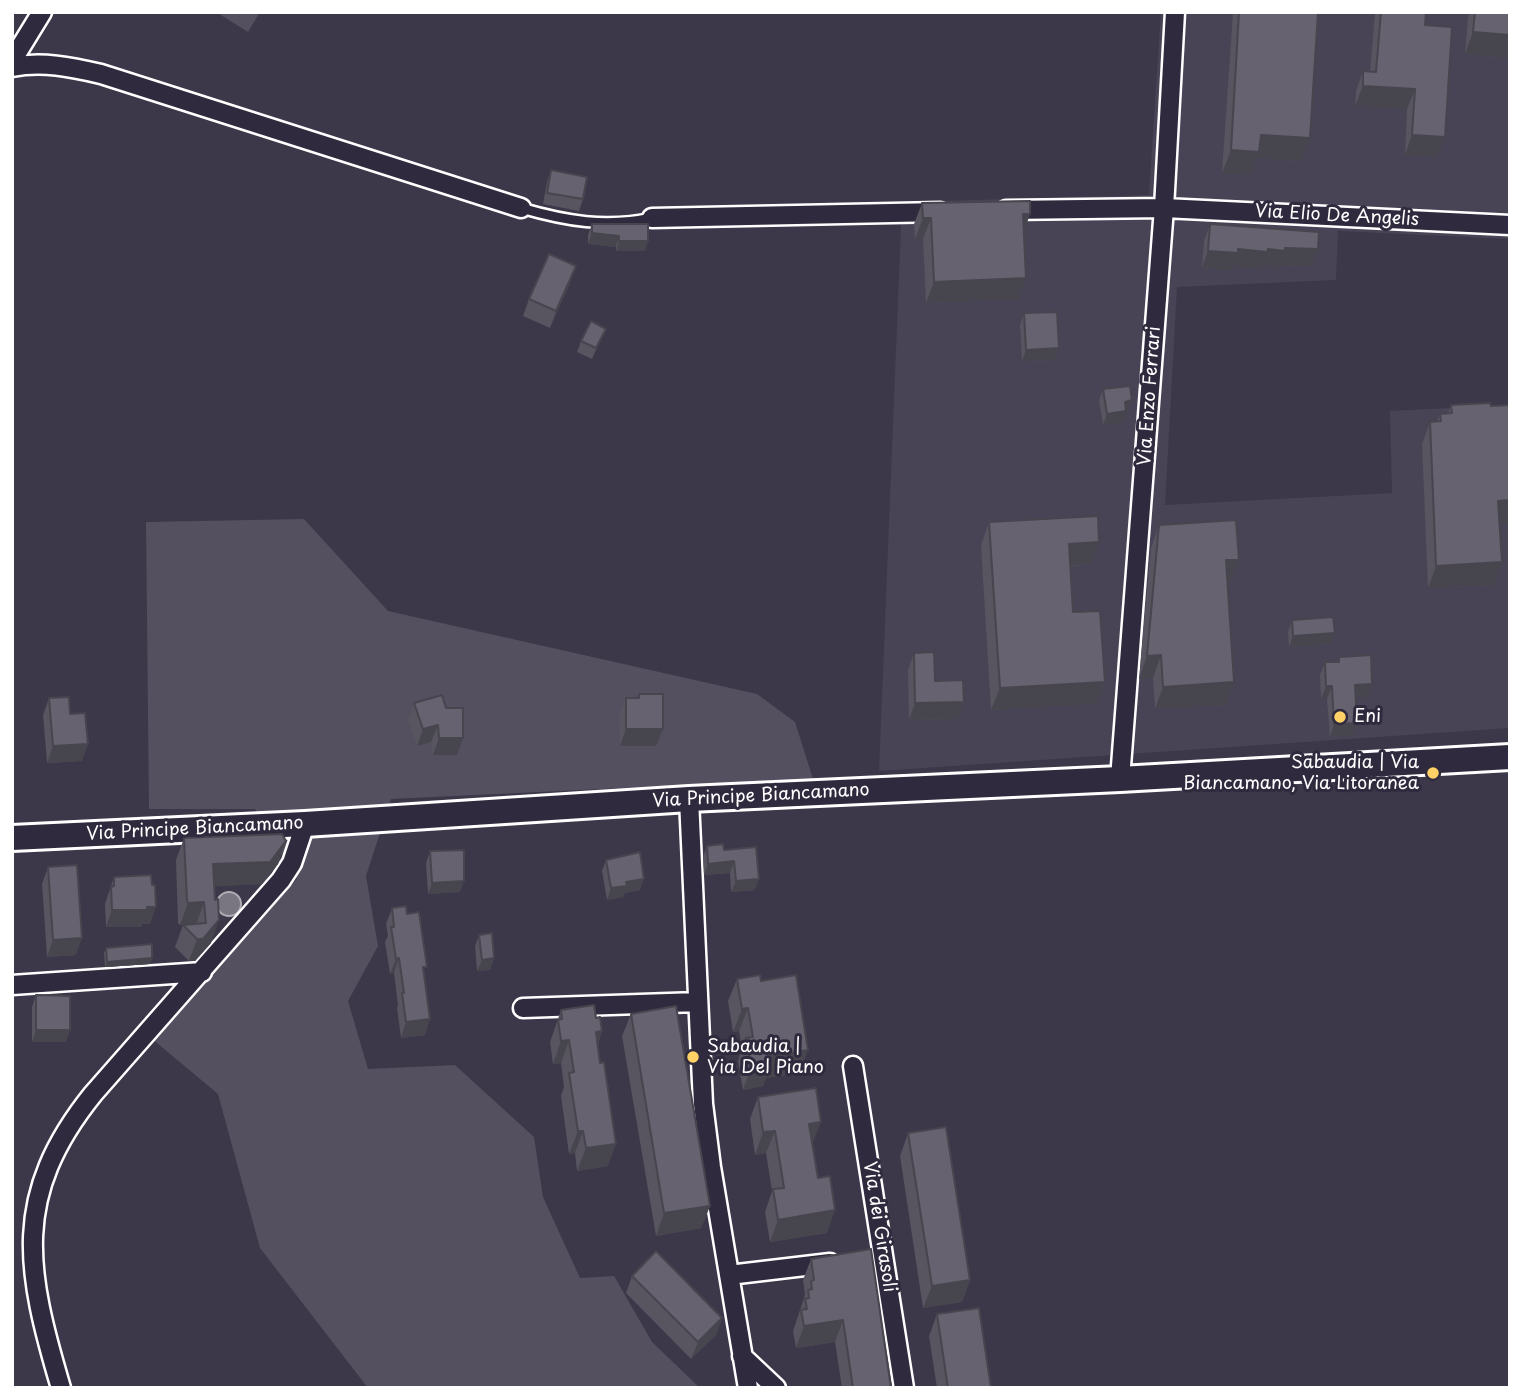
<!DOCTYPE html>
<style>
body{margin:0}
#map{position:relative;width:1522px;height:1400px;overflow:hidden;background:#3c3749;font-family:"Playpen Sans",sans-serif}
canvas{display:block}
.frame{position:absolute;inset:0;border:14px solid #fff;pointer-events:none}
</style>
<div id="map">
<canvas width="1522" height="1400"></canvas>
<div class="frame"></div>
</div>
<script>
const g = document.querySelector('canvas').getContext('2d');
g.lineJoin = 'round';
function fill(path, color) { g.fillStyle = color; g.fill(path, 'evenodd'); }
function stroke(path, color, width, dash) { g.strokeStyle = color; g.lineWidth = width; g.lineCap = dash ? 'butt' : 'round'; g.setLineDash(dash || []); g.stroke(path); }
function label(font, color, halo, rows, align = 'center') {
  g.font = font + ' "Playpen Sans",sans-serif'; g.lineWidth = 6; g.setLineDash([]); g.textBaseline = 'middle'; g.strokeStyle = halo; g.fillStyle = color; for (const [text, x, y, turn = 0] of rows) {
    g.save(); g.translate(x, y); g.rotate((+turn || 0) * Math.PI / 180); g.textAlign = isNaN(turn) ? turn : align; if (halo) g.strokeText(text, 0, 0); g.fillText(text, 0, 0); g.restore();
  }
}
const built = new Path2D(`
 M1161,12h349v227l-172,-8 -2,49 -159,7 -12,218 227,-12 -2,-82 120,-6v323l-631,43 23,-569 247,-7z`);
const green = new Path2D(`
 M216,12h44l-12,20z
 M304,519l84,92 369,83 38,28 18,57 -422,20 -25,77 12,70 -30,55 20,68 87,-4 79,72 9,60 37,81 34,-2 38,66 48,46h-332l-108,-140 -42,-154 -67,-56 146,-159 -42,-70h-106l-3,-287z`);
const water = new Path2D(`
 M217 904a12 12 0 1 1 24 0a12 12 0 1 1-24 0Z`);
const lane = new Path2D(`
 M521,208c45,13 85,20 131,10`);
const street = new Path2D(`
 M12,61l30,-49
 M12,67c30,-6 59,0 89,7l420,134
 M1006,210l158,-2 346,17
 M652,218l288,-6
 M1120,779l44,-571 11,-196
 M689,799l14,305 8,63 37,221
 M12,985l190,-13
 M523,1008l175,-6
 M853,1066l51,322
 M729,1275l101,-12
 M742,1356l34,32
 M61,1388c-35,-118 -50,-192 32,-294l188,-214 11,-17 13,-39`);
const secondary = new Path2D(`
 M12,838l293,-14 384,-25 431,-20 390,-22`);
const wall = new Path2D(`
 M1233,12h85l-8,126 -9,23 -44,-3 -6,17 -29,-2z
 M1375,12h51l-1,13 20,112 -8,20 -32,-2 2,-46 -52,-3 1,-15 7,-20 7,1z
 M1470,12h40v46l-45,-4 3,-37z
 M551,170l32,29 -4,12 -36,-7 4,-22z
 M922,203l102,29 -6,67 -92,4 -3,-64h-8l-1,-15z
 M592,224h56l-3,27h-29v-4l-28,-3v-9z
 M1210,224l101,42 -32,-1 -1,3 -16,-2 -1,3 -28,-3 -1,4 -30,-2 2,-27z
 M570,283l-20,45 -27,-12 6,-17z
 M1024,313l31,47 -33,1 -2,-36z
 M606,329l-5,11 -9,19 -15,-7 4,-11z
 M1103,389l25,23h-2l-4,11 -19,2 -4,-25z
 M1451,405l59,117h-10l2,40 -8,23 -66,3 -6,-144 8,-22 7,-1 3,-7 8,-1z
 M989,522l110,20 -8,22 -21,2 3,46 32,70 -9,22 -105,6 -10,-165z
 M1159,525l80,35 -9,22h-3l-1,123 -71,4 -2,-31 -14,1 12,-131z
 M1292,620l43,13 -4,11 -42,3 -1,-15z
 M914,653l21,28 29,21 -6,17 -49,1 -1,-50z
 M1339,657l29,40h-13l-3,38 -22,2 -3,-38h-6l-1,-24 5,-13h12z
 M639,694l17,52h-36l-1,-31 7,-17h12z
 M49,698l21,16 12,47 -35,2 -4,-48z
 M414,703l32,5 17,30 -6,17h-24l-2,-13 -14,4 -9,-26z
 M184,838l102,3 -8,23 -16,20 -48,2 -3,57 -16,18h-6l-14,-14 8,-22h-3l-2,-2 -2,-63z
 M707,846l17,4 31,40 -24,2 -1,-19 -26,2 -1,-18z
 M430,851l30,41 -32,2 -2,-31z
 M606,860l34,30 -15,3 -2,4 -16,3 -5,-29z
 M48,867l28,88 -29,2 -5,-73z
 M114,877l36,47h-8l-1,3h-35l-1,-23z
 M392,908l15,6 17,60 1,61 -24,3 -4,-30 1,-3 -4,-32 -4,1 -5,-32 3,-6 -2,-12z
 M479,935l15,23 -4,12 -13,1 -2,-25z
 M106,948l46,10 -2,6 -45,3 -1,-14z
 M737,979l24,2 39,92 -34,5 -3,8 -20,4 -5,-29 4,-12 -3,-18 -6,1 -5,-31z
 M36,995l30,47h-34v-35z
 M561,1010l35,8 6,13 -4,13 10,122 -31,5 -2,-18 -6,1 -8,-58 3,-9 -3,-24 -8,1 -3,-22z
 M631,1014l79,192 -9,22 -45,8 -34,-200z
 M758,1097l54,48 15,88 -57,9 -5,-30 7,-21 -6,-38 -11,2 -5,-36z
 M908,1133l62,147 -8,22 -39,6 -23,-152z
 M811,1259l80,129h-49l-7,-46 -39,6 -3,-17 12,-36 -2,-15z
 M632,1276l90,42 -6,17 -25,24 -65,-66z
 M937,1314l54,74h-54l-8,-52z`);
const shadedWall = new Path2D(`
 M1473,32l37,3v23l-45,-4z
 M1363,86l52,3 -8,20 -52,-3z
 M1261,135l49,3 -9,23 -44,-3 -6,17 -29,-2 9,-23z
 M1412,135l33,2 -8,20 -32,-2z
 M1023,214h7l-7,21z
 M923,218h8l-8,21h-8z
 M592,233l27,3 -3,11 -28,-3z
 M619,241h29l-3,10h-29z
 M1285,248l33,1 -7,17 -32,-1 -1,3 -16,-2 -1,3 -28,-3 -1,4 -30,-2 6,-17 30,-2h30z
 M576,266l-6,17 -20,45 6,-17z
 M1026,278l-8,21 -92,4 8,-21z
 M606,329l-5,11 -9,19 4,-11z
 M1059,348l-4,12 -33,1 4,-11z
 M1132,400l-10,23 -19,2 4,-11 18,-12z
 M1510,500v22l-20,1 8,-22z
 M1099,542l-8,22 -30,2 8,-22z
 M1226,560h13l-9,22 -13,1z
 M1502,562l-8,23 -66,3 8,-22z
 M1335,633l-4,11 -42,3 4,-11z
 M1161,655l-8,23 -14,1 8,-23z
 M1105,682l-9,22 -105,6 9,-22z
 M1234,682l-8,23 -71,4 8,-22z
 M1372,684l-4,13 -18,1 5,-13z
 M1326,686h6l-5,13h-6z
 M964,702l-6,17 -49,1 6,-17z
 M1357,723l-5,12 -22,2 4,-13z
 M438,725l-7,17 -14,4 6,-17z
 M626,729h37l-7,17h-36z
 M439,738h24l-6,17h-24z
 M88,744l-6,17 -35,2 6,-17z
 M286,841l-8,23 -16,20 -57,3 8,-23z
 M734,861l-4,12 -26,2 4,-11z
 M644,879l-4,11 -15,3 -2,4 -16,3 4,-12 15,-6z
 M759,879l-4,11 -24,2 5,-11z
 M464,881l-4,11 -32,2 4,-11z
 M204,902l-8,23h-16l8,-22z
 M156,907l-6,17h-8l-1,3h-35l6,-17z
 M219,920l-8,23 -16,18h-6l8,-22z
 M82,938l-6,17 -29,2 6,-17z
 M152,958l-2,6 -45,3 2,-5z
 M399,958l-5,15 -4,1 6,-15z
 M494,958l-4,12 -13,1 5,-11z
 M748,1008l-9,23 -6,1 9,-23z
 M430,1019l-5,16 -24,3 5,-16z
 M36,1030h34l-4,12h-34z
 M602,1031l-8,23 2,-22z
 M569,1040l-8,23 -8,1 8,-23z
 M808,1050l-8,23 -34,5 -3,8 -20,4 8,-23 19,-11z
 M821,1122l-9,23 -3,-21z
 M578,1131h5l-8,22 -6,1z
 M775,1131l-9,22 -11,2 8,-23z
 M616,1144l-8,22 -31,5 9,-23z
 M710,1206l-9,22 -45,8 8,-23z
 M835,1210l-8,23 -57,9 8,-22z
 M970,1280l-8,22 -39,6 9,-22z
 M722,1318l-6,17 -25,24 7,-17z
 M843,1320l-8,22 -39,6 8,-22z`);
const building = new Path2D(`
 M1239,12h79l-8,126 -49,-3 -2,17 -28,-2z
 M1381,12h45l-1,13 27,2 -7,110 -33,-2 3,-46 -52,-3v-15l13,1z
 M1475,12h35v23l-37,-3z
 M551,170l36,7 -4,22 -36,-6z
 M1030,201v13h-7l3,64 -92,4 -3,-64h-8l-1,-15z
 M592,224h56v17h-29v-5l-27,-3z
 M1210,224l109,8 -1,17 -33,-1v3l-17,-2 -1,3 -29,-3v4l-30,-2z
 M549,254l27,12 -20,45 -27,-12z
 M1057,312l2,36 -33,2 -2,-37z
 M591,321l15,8 -10,19 -15,-7z
 M1130,386l2,14 -7,2 1,9 -19,3 -4,-25z
 M1490,403l1,3 19,-1v95l-12,1 4,61 -66,4 -6,-144 11,-1 -1,-7 12,-1 -1,-8z
 M1098,516l1,26 -30,2 4,68 27,-1 5,71 -105,6 -11,-166z
 M1236,520l3,40h-13l8,122 -71,5 -2,-32 -14,1 12,-131z
 M1333,617l2,16 -42,3 -1,-16z
 M934,652l1,29 28,-1 1,22 -49,1 -1,-50z
 M1371,655l1,29 -17,1 2,38 -23,1 -2,-38h-6l-1,-24h14v-5z
 M639,694h24v35h-37v-31h13z
 M442,695l4,13h17v30h-24l-1,-13 -15,4 -9,-26z
 M69,697l1,17 15,-1 3,31 -35,2 -4,-48z
 M282,834l4,7 -16,21 -57,2 2,36 3,-1 1,21 -16,19h-6l-14,-14 23,-2 -2,-21 -16,1 -1,-3 -3,-62z
 M723,844l1,6 32,-3 3,32 -23,2 -2,-20 -26,3 -1,-18z
 M464,850v31l-32,2 -2,-32z
 M640,852l4,27 -18,3 1,4 -16,2 -5,-28z
 M77,865l5,73 -29,2 -5,-73z
 M151,875l1,10h3l1,22h-9v3h-35l-1,-23 3,-1v-9z
 M406,906l1,8 12,-2 8,55h-4l7,52 -24,3 -4,-29h2l-5,-35 -3,1 -5,-32h3l-2,-19z
 M492,933l2,25 -12,2 -3,-25z
 M152,944v14l-45,4 -1,-14z
 M760,975l1,6 35,-6 12,75 -38,6 2,8 -21,3 -5,-29 7,-1 -5,-29 -6,1 -5,-30z
 M36,995l34,1v34h-34z
 M594,1005l2,13 4,-1 2,14 -6,1 4,31 4,-1 12,82 -30,4 -3,-17h-5l-9,-58 5,-1 -5,-32 -8,1 -3,-21 4,-1 -1,-9z
 M676,1006l34,200 -46,7 -33,-199z
 M816,1088l5,34 -12,2 9,54 12,-2 5,34 -57,10 -5,-31 11,-1 -9,-57 -12,1 -5,-35z
 M946,1127l24,153 -38,6 -24,-153z
 M871,1249l20,139h-38l-10,-68 -39,6 -3,-16 6,-1 -2,-10 4,-1 -1,-8 4,-1 -1,-8 3,-1 -3,-21z
 M656,1251l66,67 -24,24 -66,-66z
 M979,1308l12,80h-43l-11,-74z`);
const markers = [
 [1340,717,7,"#ffd166"],
 [1433,773,7,"#ffd166"],
 [693,1057,7,"#ffd166"]
];
const streetNames = [
 ["Via Elio De Angelis",1337,216,3],
 ["Via Enzo Ferrari",1150,396,-86],
 ["Via Principe Biancamano",761,796,-3],
 ["Via Principe Biancamano",195,829,-3],
 ["Via dei Girasoli",879,1227,81]
];
const poiNames = [
 ["Eni",1354,717],
 ["Sabaudia | Via",1419,763,"right"],
 ["Biancamano, Via Litoranea",1419,784,"right"],
 ["Sabaudia |",707,1047],
 ["Via Del Piano",707,1068]
];
fill(built, '#494455');
fill(green, '#555060');
fill(water, '#797682');
stroke(water, '#afadb4', 2);
stroke(lane, '#fff', 14);
stroke(street, '#fff', 23);
stroke(secondary, '#fff', 30);
stroke(lane, '#2f2a3d', 9);
stroke(street, '#2f2a3d', 18);
stroke(secondary, '#2f2a3d', 24);
fill(wall, '#585460');
fill(shadedWall, '#47454e');
fill(building, '#666270');
stroke(building, '#47454e', 2);
for (const [x, y, r, color] of markers) { const dot = new Path2D(); dot.arc(x, y, r, 0, 2 * Math.PI); g.fillStyle = color; g.fill(dot); stroke(dot, '#2f2a3d', 2.5); }
label('18px', '#fff', '#2f2a3d', streetNames);
label('18px', '#fff', '#2f2a3d', poiNames, 'left');
</script>
